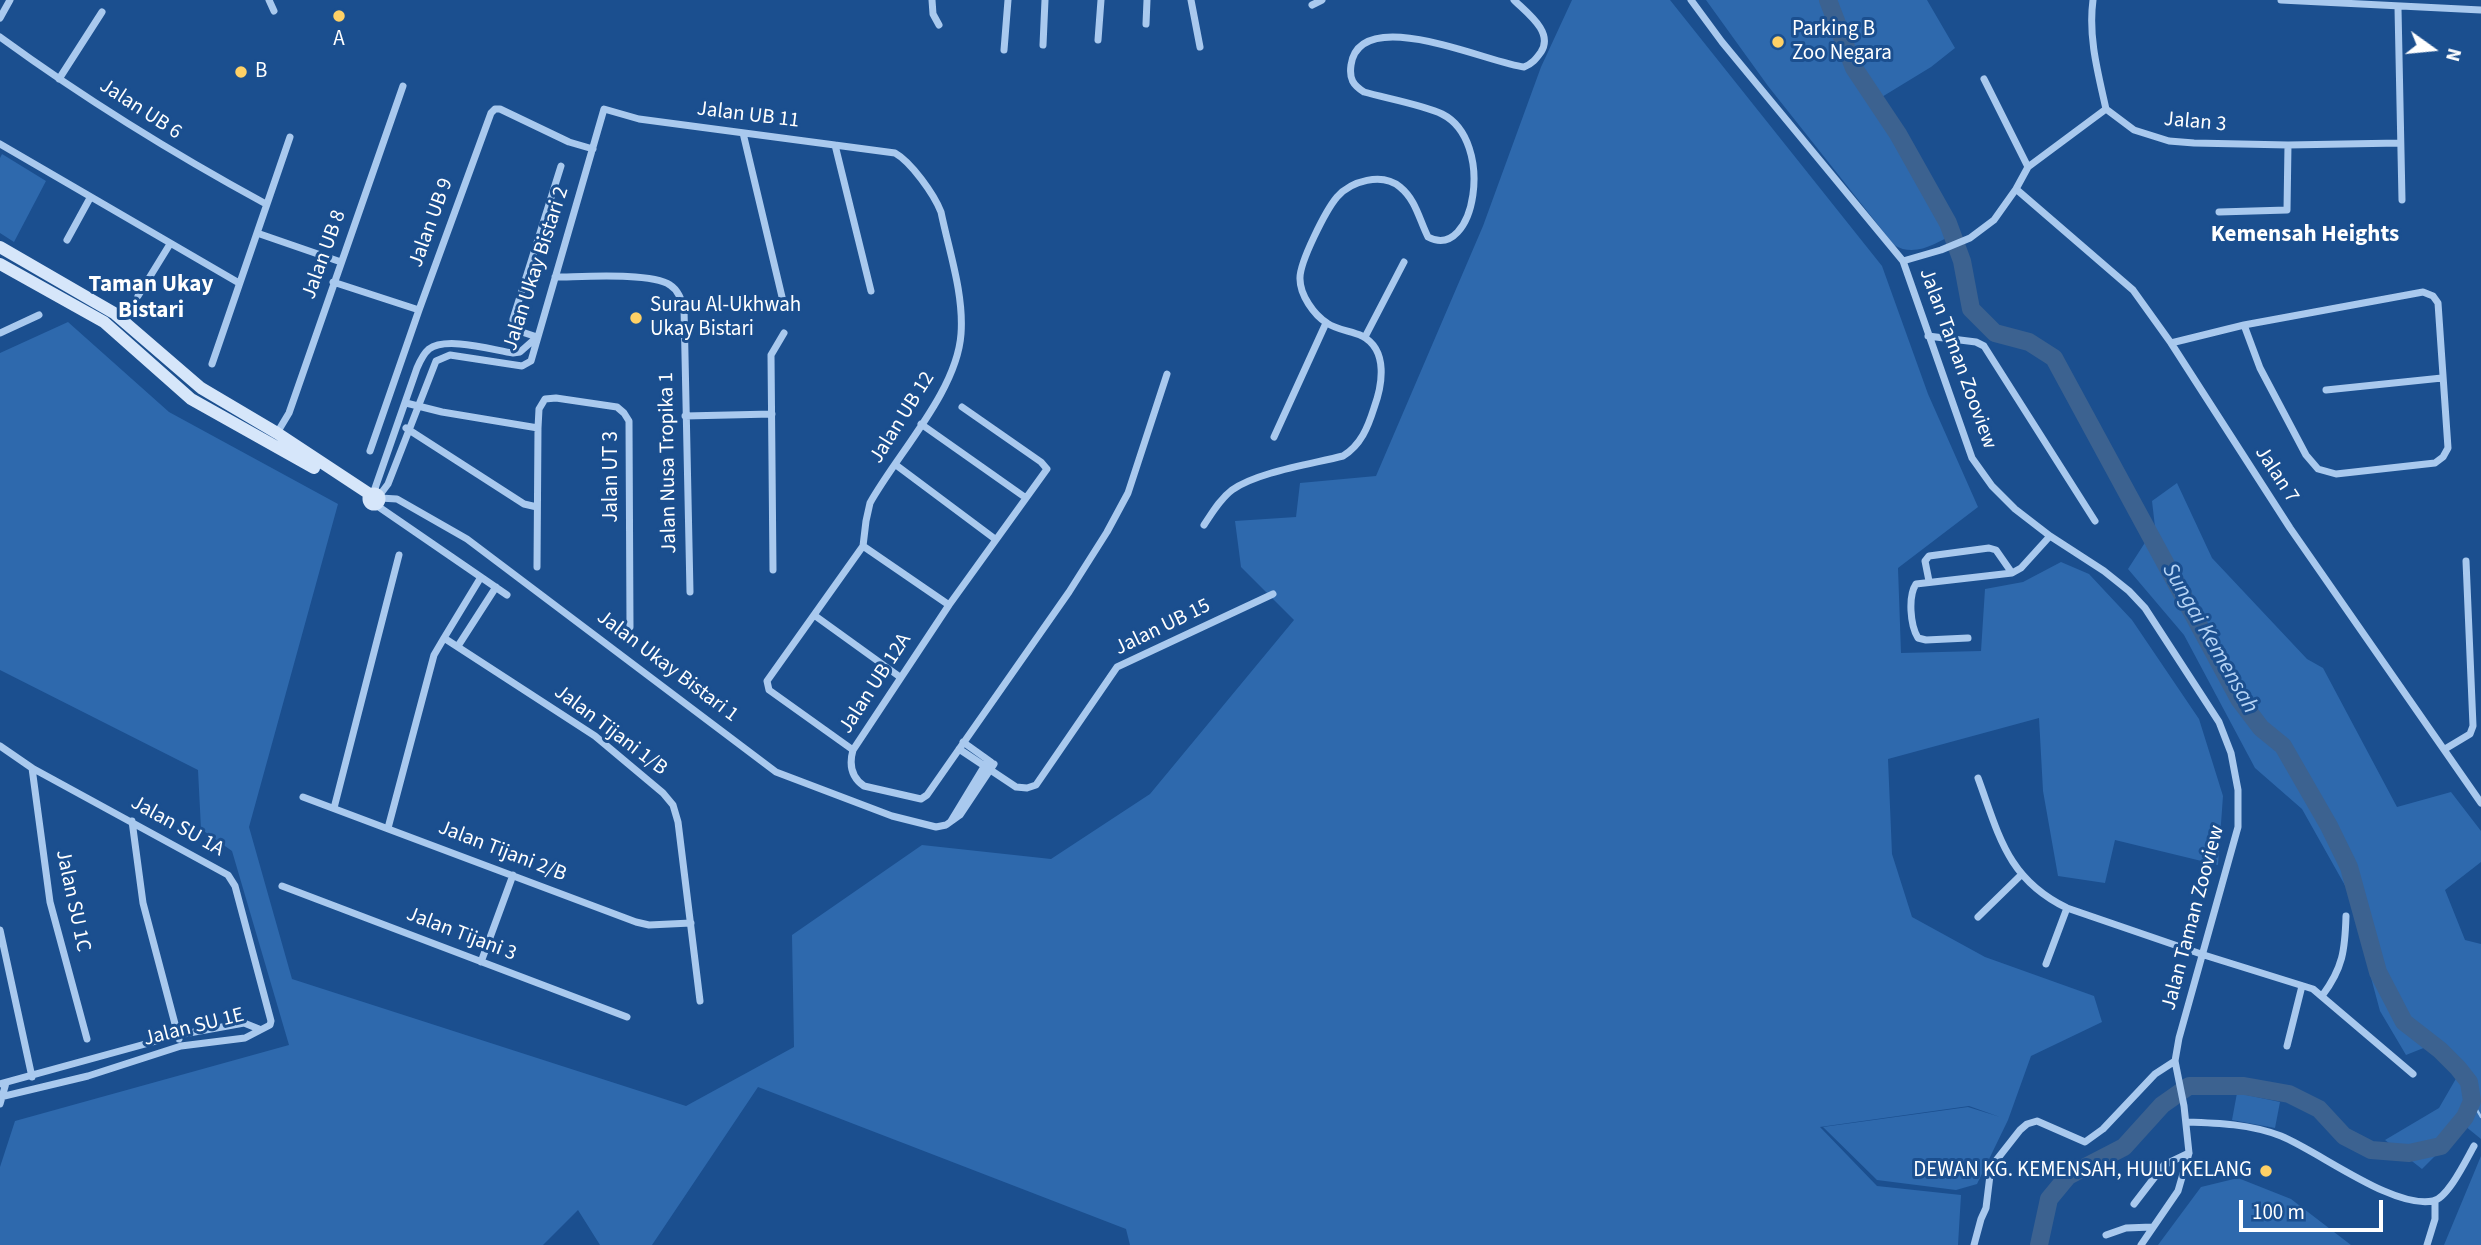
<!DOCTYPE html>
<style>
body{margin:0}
#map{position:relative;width:2481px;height:1245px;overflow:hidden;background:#1b4f8f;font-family:"Source Sans 3",sans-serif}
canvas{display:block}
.north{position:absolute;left:2397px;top:14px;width:70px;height:70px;-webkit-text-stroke:5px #1b4f8f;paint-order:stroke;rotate:105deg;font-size:19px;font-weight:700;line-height:28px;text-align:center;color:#fff}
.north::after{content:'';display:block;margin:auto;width:24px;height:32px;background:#fff;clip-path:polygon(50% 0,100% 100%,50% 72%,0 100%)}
.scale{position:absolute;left:2239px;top:1200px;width:144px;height:32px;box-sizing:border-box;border:4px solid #fff;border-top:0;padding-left:9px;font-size:21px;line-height:24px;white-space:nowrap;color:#fff;-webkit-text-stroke:5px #1b4f8f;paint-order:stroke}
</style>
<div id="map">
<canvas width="2481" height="1245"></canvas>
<div class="north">N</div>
<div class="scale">100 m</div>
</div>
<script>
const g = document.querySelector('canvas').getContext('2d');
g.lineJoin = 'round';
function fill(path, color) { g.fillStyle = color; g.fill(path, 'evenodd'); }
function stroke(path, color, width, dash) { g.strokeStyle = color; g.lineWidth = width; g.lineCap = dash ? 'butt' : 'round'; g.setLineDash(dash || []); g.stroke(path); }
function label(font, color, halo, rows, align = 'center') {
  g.font = font + ' "Source Sans 3",sans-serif'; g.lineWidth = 6; g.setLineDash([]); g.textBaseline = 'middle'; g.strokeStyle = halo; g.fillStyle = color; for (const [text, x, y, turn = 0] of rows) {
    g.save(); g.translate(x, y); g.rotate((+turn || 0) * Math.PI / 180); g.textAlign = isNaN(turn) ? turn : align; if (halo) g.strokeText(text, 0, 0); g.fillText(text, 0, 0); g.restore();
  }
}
const green = new Path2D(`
 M1572,0h98l212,266 46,128 50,113 -80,61 3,85 80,-2 4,-62 38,-7 38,-20 28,12 43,46 67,99 24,77 -5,69 -103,-25 -10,43 -47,-7 -15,-85 -4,-73 -151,41 4,95 20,63 73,40 109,39 8,26 -71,34 -23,64 -31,64 -21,6 -79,-10 -54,-53 145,-20 32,10 -31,-11 -149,21 57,59 84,9 -3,50h-828l-4,-16 -368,-142 -106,158h-52l-22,-35 -35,35h-543v-78l15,-46 274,-76 -57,-194 -31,-22 -3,-59 -198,-100v-317l68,-31 101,90 169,92 -89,323 43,152 394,127 108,-59 -2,-112 130,-90 129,14 99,-65 144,-174 -53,-53 -6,-46 61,-4 4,-34 76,-7 107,-250 58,-159z
 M1706,0h221l28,48 -24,19 -59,36 58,83 26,47c-20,10 -41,25 -62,12l-126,-159z
 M2,154l44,27 -32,61 -14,-9v-75z
 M2177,483l35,75 95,101 16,9 74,139 54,-15 30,39v31l-36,28 20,50 16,4v195l-16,-13 -43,43 -37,-29 54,-32 26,-45 -39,-16 -20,8 -26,-44 -33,-122 -45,-80 -47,-41 -71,-133 -56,-66 27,-42 -3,-26z
 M2237,1093l43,9 -5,26 -43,-8z
 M2481,1156v89h-37z
 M2238,1178l53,21 60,46h-193l43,-58z`);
const stream = new Path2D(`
 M2472,1101l9,16`);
const river = new Path2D(`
 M1828,0l26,68 44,66 50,89 14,38 9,48 24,24 34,9 25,16 185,341 22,29 22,18 46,80 20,41 29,105 26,50 36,28 18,18 11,14 3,19 -7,16 -24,29 -32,7 -38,-3 -27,-14 -25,-27 -30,-15 -45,-8h-55l-27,19 -38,42 -56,29 -19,23 -10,46`);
const street = new Path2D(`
 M269,0l5,11
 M932,0l1,14 6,11
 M1191,0l9,47
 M1691,0l31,42 181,219 69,197 20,28 23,23 35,27 54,35 25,20 16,17 74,114 12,31 7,37v37l-59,211 -4,23 9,45 5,47 -11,38 -37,54
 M2093,0c-5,37 5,73 13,109l28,21 35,11 25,2 94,2 112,-2
 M2281,0l200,10
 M1312,5l10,-5
 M2398,8l4,192
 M0,18l10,-18
 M1146,24l1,-24
 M0,37c85,62 174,117 266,167
 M1098,40l3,-40
 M1043,45l2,-45
 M1004,50l4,-50
 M59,79l43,-67
 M1984,79l44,88
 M743,133l40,168
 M0,144l239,139
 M835,145l36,146
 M2016,189l117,101 38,53 119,185 191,275
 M2219,212l68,-2 1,-65
 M257,233l84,29
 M67,240l23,-42
 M1903,261l38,-11 29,-12 24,-18 22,-31 12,-22 78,-58
 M555,277c25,0 96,-5 115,8 8,5 11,14 14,23l6,284
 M333,282l86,28
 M138,296l32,-52
 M0,333l39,-18
 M1928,336l48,6 8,4 111,175
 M537,337l-18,-6 -6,-5v-7l48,-153
 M1365,337l39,-75
 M2171,343l73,-18 179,-33 10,4 5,7 10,145 -5,9 -8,6 -99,11 -18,-5 -12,-14 -46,-87 -16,-43
 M212,364l78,-227
 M2326,390l116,-12
 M406,403l36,9 96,16
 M962,407l79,55 6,7 -98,136 -96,145c-4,14 -2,27 11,36l57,13 6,-4 142,-203 38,-60 21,-39 39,-119
 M685,416l87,-2
 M921,424l105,74
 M406,428l118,76 13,3
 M277,433l12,-20 114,-327
 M1274,437l52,-114
 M370,451l49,-141 72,-197 4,-4h5l69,33 24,7
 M896,465l99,74
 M373,494l44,-126c3,-7 6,-14 12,-19 17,-13 64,1 84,4l7,-1 17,-15
 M379,496l9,-12 48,-123 14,-6 72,11 9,-5 73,-252 35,10 256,34c16,9 39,41 46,59 8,39 23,82 20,122 -4,57 -63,119 -91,169l-4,18 -3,25 -96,135 2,9 84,60
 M380,498l17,1 70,40 309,233 116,44 44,11 10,-2 14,-10 34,-51
 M376,505l131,90
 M1204,525c8,-12 16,-26 28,-35 25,-18 80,-26 111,-34 18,-11 25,-29 31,-48 8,-22 15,-58 -12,-72 -11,-5 -25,-6 -35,-13 -13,-8 -27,-28 -27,-44 -1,-16 26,-69 37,-82 14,-16 45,-25 63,-10 16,13 19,32 28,50 47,25 68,-96 14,-123 -18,-9 -57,-16 -78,-22 -11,-7 -15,-13 -13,-27 9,-62 137,-2 173,2 8,-3 12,-8 17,-15 13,-20 -14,-39 -27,-52
 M863,546l86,59
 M537,567l1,-139 1,-19 6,-10 11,-1 61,9 7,6 5,8 1,206
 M773,570l-2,-215 13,-22
 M1929,581l-4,-20 4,-5 60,-8 7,2 16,23
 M814,615l86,62
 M444,638l37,-61
 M1968,638l-42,2 -8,-2c-8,-13 -10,-42 -2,-54l96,-11 9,-5 29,-32
 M458,646l38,-59
 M963,742l28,20
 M0,746l32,22 196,107 7,11 36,135 -1,4 -25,13 -64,8 -93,30 -88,21
 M959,749l57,38 11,1 9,-3 81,-118 156,-73
 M2445,749l25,-15 3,-8 -7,-165
 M32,768l18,134 37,137
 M1978,778c21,57 29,101 89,130l137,47 109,34 100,85
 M303,797l333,125 13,3 42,-2
 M334,808l65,-253
 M132,821l11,82 36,136
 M951,821l37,-61
 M388,828l46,-173 10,-17 151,98 68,57 10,12 5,17 22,179
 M282,886l345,131
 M1978,917l43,-42
 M0,930l32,147
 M481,962l32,-87
 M2046,964l21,-56
 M2322,996c21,-28 23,-46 24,-80
 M2287,1046l15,-60
 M0,1084l178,-49 66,-12 15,6
 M0,1104l6,-21
 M2186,1122c32,1 64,2 95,14 39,16 112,73 152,65 15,-3 33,-41 41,-55
 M2134,1204l30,-39 25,-12
 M2106,1235l20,-7 26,-1
 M1974,1245l7,-26 5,-11 5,-41 29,-37 7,-6 10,-3 48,21 18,-13 52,-55 20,-13
 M2427,1245l8,-26v-18`);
const secondary = new Path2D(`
 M0,247l114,66 87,75 76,45 94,62
 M0,264l104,58 87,77 123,69
 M368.5 499a5.5 5.5 0 1 1 11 0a5.5 5.5 0 1 1-11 0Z`);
const markers = [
 [339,16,7,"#ffd166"],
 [1778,42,7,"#ffd166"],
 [241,72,7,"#ffd166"],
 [636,318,7,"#ffd166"],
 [2266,1171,7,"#ffd166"]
];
const poiNames = [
 ["Parking B",1792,30],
 ["Zoo Negara",1792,54],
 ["A",339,40,"center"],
 ["B",255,72],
 ["Surau Al-Ukhwah",650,306],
 ["Ukay Bistari",650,330],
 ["DEWAN KG. KEMENSAH, HULU KELANG",2252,1171,"right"]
];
const streetNames = [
 ["Jalan UB 6",140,110,33],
 ["Jalan UB 11",748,116,7],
 ["Jalan 3",2195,123,5],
 ["Jalan UB 9",432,223,-70],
 ["Jalan UB 8",325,255,-70],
 ["Jalan Ukay Bistari 2",537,269,-72],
 ["Jalan Taman Zooview",1957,359,70],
 ["Jalan UB 12",903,418,-58],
 ["Jalan Nusa Tropika 1",669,463,-91],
 ["Jalan 7",2276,475,57],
 ["Jalan UT 3",612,477,-90],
 ["Jalan UB 15",1163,628,-26],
 ["Jalan Ukay Bistari 1",667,667,37],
 ["Jalan UB 12A",876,684,-57],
 ["Jalan Tijani 1/B",610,731,37],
 ["Jalan SU 1A",177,827,29],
 ["Jalan Tijani 2/B",502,852,21],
 ["Jalan SU 1C",72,901,78],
 ["Jalan Taman Zooview",2194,918,-75],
 ["Jalan Tijani 3",461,935,21],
 ["Jalan SU 1E",194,1028,-14]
];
const neighbourhoodNames = [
 ["Kemensah Heights",2305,236],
 ["Taman Ukay",151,286],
 ["Bistari",151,312]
];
const waterNames = [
 ["Sungai Kemensah",2209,639,60]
];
fill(green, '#2e69ad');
stroke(stream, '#9cc4f0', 2.5);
stroke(river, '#3c6290', 18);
stroke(street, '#a9c9ee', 7);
stroke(secondary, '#d6e6fa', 12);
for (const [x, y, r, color] of markers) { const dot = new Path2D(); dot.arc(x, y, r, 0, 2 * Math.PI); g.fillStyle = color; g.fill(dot); stroke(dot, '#1b4f8f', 2.5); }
label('21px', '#fff', '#1b4f8f', poiNames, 'left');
label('21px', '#fff', '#1b4f8f', streetNames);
label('bold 23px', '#fff', '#1b4f8f', neighbourhoodNames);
label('italic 23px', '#b5d3f5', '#1b4f8f', waterNames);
</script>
